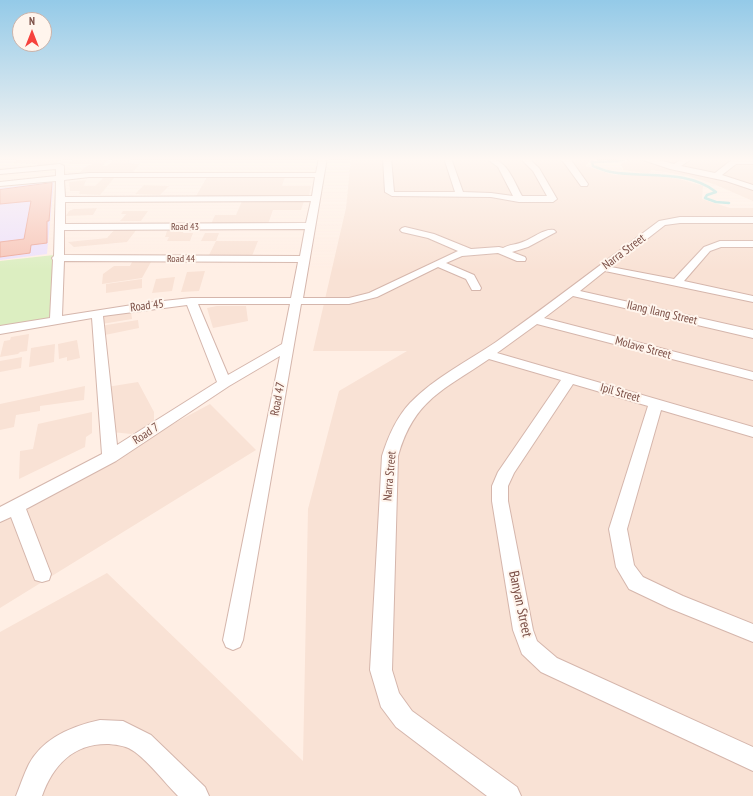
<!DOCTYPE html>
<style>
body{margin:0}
#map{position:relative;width:753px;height:796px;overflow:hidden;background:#ffefe5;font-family:"PT Sans Narrow",sans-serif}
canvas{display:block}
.north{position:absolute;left:12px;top:12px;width:40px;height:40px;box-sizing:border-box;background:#fff5ed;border:1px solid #cab3aa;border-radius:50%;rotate:0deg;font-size:11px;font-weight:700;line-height:16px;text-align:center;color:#7b4f46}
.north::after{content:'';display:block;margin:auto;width:14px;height:18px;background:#f6423d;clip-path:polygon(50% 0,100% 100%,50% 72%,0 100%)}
</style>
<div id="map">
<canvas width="753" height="796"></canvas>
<div class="north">N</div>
</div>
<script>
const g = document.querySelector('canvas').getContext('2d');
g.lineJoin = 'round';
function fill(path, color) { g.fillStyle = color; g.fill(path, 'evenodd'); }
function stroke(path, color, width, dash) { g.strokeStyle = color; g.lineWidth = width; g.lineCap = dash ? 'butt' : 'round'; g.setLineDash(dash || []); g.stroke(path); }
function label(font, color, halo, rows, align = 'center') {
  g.font = font + ' "PT Sans Narrow",sans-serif'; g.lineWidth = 4; g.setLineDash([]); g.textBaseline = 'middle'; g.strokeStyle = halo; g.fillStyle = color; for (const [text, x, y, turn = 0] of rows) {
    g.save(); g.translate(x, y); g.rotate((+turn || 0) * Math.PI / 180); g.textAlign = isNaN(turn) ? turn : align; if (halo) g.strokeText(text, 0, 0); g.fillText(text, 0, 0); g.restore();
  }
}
const residential = new Path2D(`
 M20,158h43l-7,6 -20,3 2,-3 -25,-1z
 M75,158h34l-6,8h4l8,-8h17l-4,5 12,1 -8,9 -52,-1 7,-6 6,-2h-25z
 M351,158h255l-16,2 -4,6 28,9 19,-2 46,6 24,7 -1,13 28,9h23v588h-753v-164l107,-59 196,188 5,-252 31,-118 68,-40h-94l33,-143z
 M631,158h122v43l-37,-16 -27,-9 -38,-6 -2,4 -26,-4 -2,-6z
 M104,177h11l-15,18 -21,-1 1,-3h-10l-1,-9 17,-2 -2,6h11z
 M207,177h78l-3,9h29l-2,10h-113z
 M144,185l25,1 -9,9 -25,-1z
 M242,201h62l-3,9h-28l-5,14h-57l4,-9h21z
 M97,208l-4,7 -27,1 3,-5 5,-2z
 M123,211h25l-7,10h-21l6,-7h-5z
 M115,229h22l-10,13 -53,5 -6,-5 39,-4z
 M184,230l-1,3h10l-3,8h-23l2,-4h-4l2,-6z
 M205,233h14l-3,8h42l-6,15 -43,-1 7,-14h-15z
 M132,262h19l-9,16 -40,6 1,-10 11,-8h16z
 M205,271l-6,20 -18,1 6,-20z
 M175,277l-3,14 -20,2 4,-14z
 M142,279v9l-36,5v-9z
 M217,306h29l2,15 -35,7 -6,-20z
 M131,311l1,8 -30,5v-9z
 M138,320l1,8 -39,8v-10z
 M29,334l-2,17 -7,1 -2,2 -18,3 4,-16 6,-1 1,-3z
 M77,340l3,18 -13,3v-4l-8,2 -1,-15z
 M55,344l-1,18 -25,5 2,-19z
 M22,357l-1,11 -21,4v-11z
 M138,382l16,30v13l-23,9 -19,-2 -5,-45z
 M85,386l-1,14 -44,6v5l-24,4 -2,12 -14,3v-26z
 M210,404l46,46 -256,158v-91z
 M92,412v21l-6,4 -1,10 -66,32 1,-28 13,-2 5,-25z`);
const education = new Path2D(`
 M54,181l-7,73 -47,6v-72z`);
const green = new Path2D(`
 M54,255l-4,63 -50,8v-65z`);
const stream = new Path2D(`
 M627,158l-9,3 -26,1 1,4c6,2 12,5 18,6 34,6 76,-3 105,20l-9,3 -2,3 11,4 13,1`);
const building = new Path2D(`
 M52,183l-3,38h-2v22l-16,2 -1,8 -30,4v-15l24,-3 7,-38 -31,3v-14z`);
const street = new Path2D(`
 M319,158h8l-24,140h46l20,-5 89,-42 -30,-13 -26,-6 -2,-2 2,-2 3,-1 29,7 37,15 28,-2 4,1c7,-4 14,-3 22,-7 8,-3 20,-13 29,-11l2,2 -28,15 -16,5 13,5 1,2 -1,2h-8l-19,-8 -36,3 -16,7 28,12 7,13 -1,2h-8l-6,-11 -28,-12 -61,30 -28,7h-48l-58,336 -3,7 -7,3 -7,-3 -3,-7 57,-284 -51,30 -113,75 -90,48 25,65 -2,6 -7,2 -7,-2 -24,-63 -11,5v-15l102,-53 -10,-136 -92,16v-8l50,-8 3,-58 -1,-2 2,-2 2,-75 -56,5v-4l56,-6v-7l-56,5v-4l60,-6 4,2v9l25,-2h227zM89,177h226l-3,19 -247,1 -1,-17zM311,201l-5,22 -241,1v-22zM305,229l-5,27 -236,-1v-25zM64,261l234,1 -7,36h-100l-46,5 -83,13zM198,304h92l-8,40 -54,31zM187,305l30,77 -100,63 -14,-129z
 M383,158h8l3,34h61l-11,-34h7l12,34 28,1 22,3 -15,-29 -12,-9c21,0 27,22 36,38h25l-14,-25 -13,-13h8l11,10 18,31 -4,3h-34l-28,-5 -99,-1 -7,-4z
 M560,158h8l3,2 17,24 -1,2h-6l-16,-22z
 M637,158h14l23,6 10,-6h9l-12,8 34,7 19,-15 19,2v4h-17l-14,11 31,10v5l-27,-9 -56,-12z
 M680,217h73v6h-73l-15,2 -54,42 63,12 30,-32 16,-6h33v6h-32l-11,4 -26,30 69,15v6l-148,-31 -25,20 173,39v8l-180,-42 -29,22 209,54v8l-216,-56 -40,29 256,74v10l-92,-27 -34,119 7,36 9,12 40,19 70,28v18l-84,-34 -40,-19 -13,-22 -7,-38 39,-123 -75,-22 -59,89 -6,13v15l25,129 4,11 20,17 196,89v24l-212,-99 -19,-18 -9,-24 -21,-129v-15l6,-14 63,-92 -72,-21c-45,31 -75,40 -91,97l-6,214 7,23 13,18 105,76 4,9h-34l-91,-69 -15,-20 -11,-37 12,-214c6,-19 14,-38 28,-53 24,-25 58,-42 86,-61 55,-39 108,-80 163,-121z
 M100,720l23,1 28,14 54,52 4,9h-31c-14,-14 -27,-32 -43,-44 -8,-6 -16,-7 -26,-8 -35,-1 -56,21 -67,52h-26c4,-10 8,-22 13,-32 14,-26 43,-38 71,-44z`);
const farStreetnames = [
 ["Road 43",185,227],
 ["Road 44",181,259]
];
const streetNames = [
 ["Narra Street",624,252,-37],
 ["Road 45",147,306,-7],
 ["Ilang Ilang Street",662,313,13],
 ["Molave Street",643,348,15],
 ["Ipil Street",620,393,16],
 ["Road 47",278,399,-79],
 ["Road 7",146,434,-33],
 ["Narra Street",390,476,-85]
];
const nearStreetnames = [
 ["Banyan Street",520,604,78]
];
fill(residential, '#f9e2d5');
fill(education, '#ede1fb');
fill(green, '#dceec1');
stroke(stream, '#9cdedb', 2.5);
fill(building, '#f7c6b9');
stroke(building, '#eca798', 1);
stroke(street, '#d5b6ac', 2);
fill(street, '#fff');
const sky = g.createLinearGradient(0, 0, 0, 270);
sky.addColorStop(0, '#94cae8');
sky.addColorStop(0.59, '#fff8f3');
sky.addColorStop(1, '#fff8f300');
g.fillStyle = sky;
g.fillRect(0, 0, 753, 270);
label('10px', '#7b4f46', '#fff5ed', farStreetnames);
label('12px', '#7b4f46', '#fff5ed', streetNames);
label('14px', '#7b4f46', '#fff5ed', nearStreetnames);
</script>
